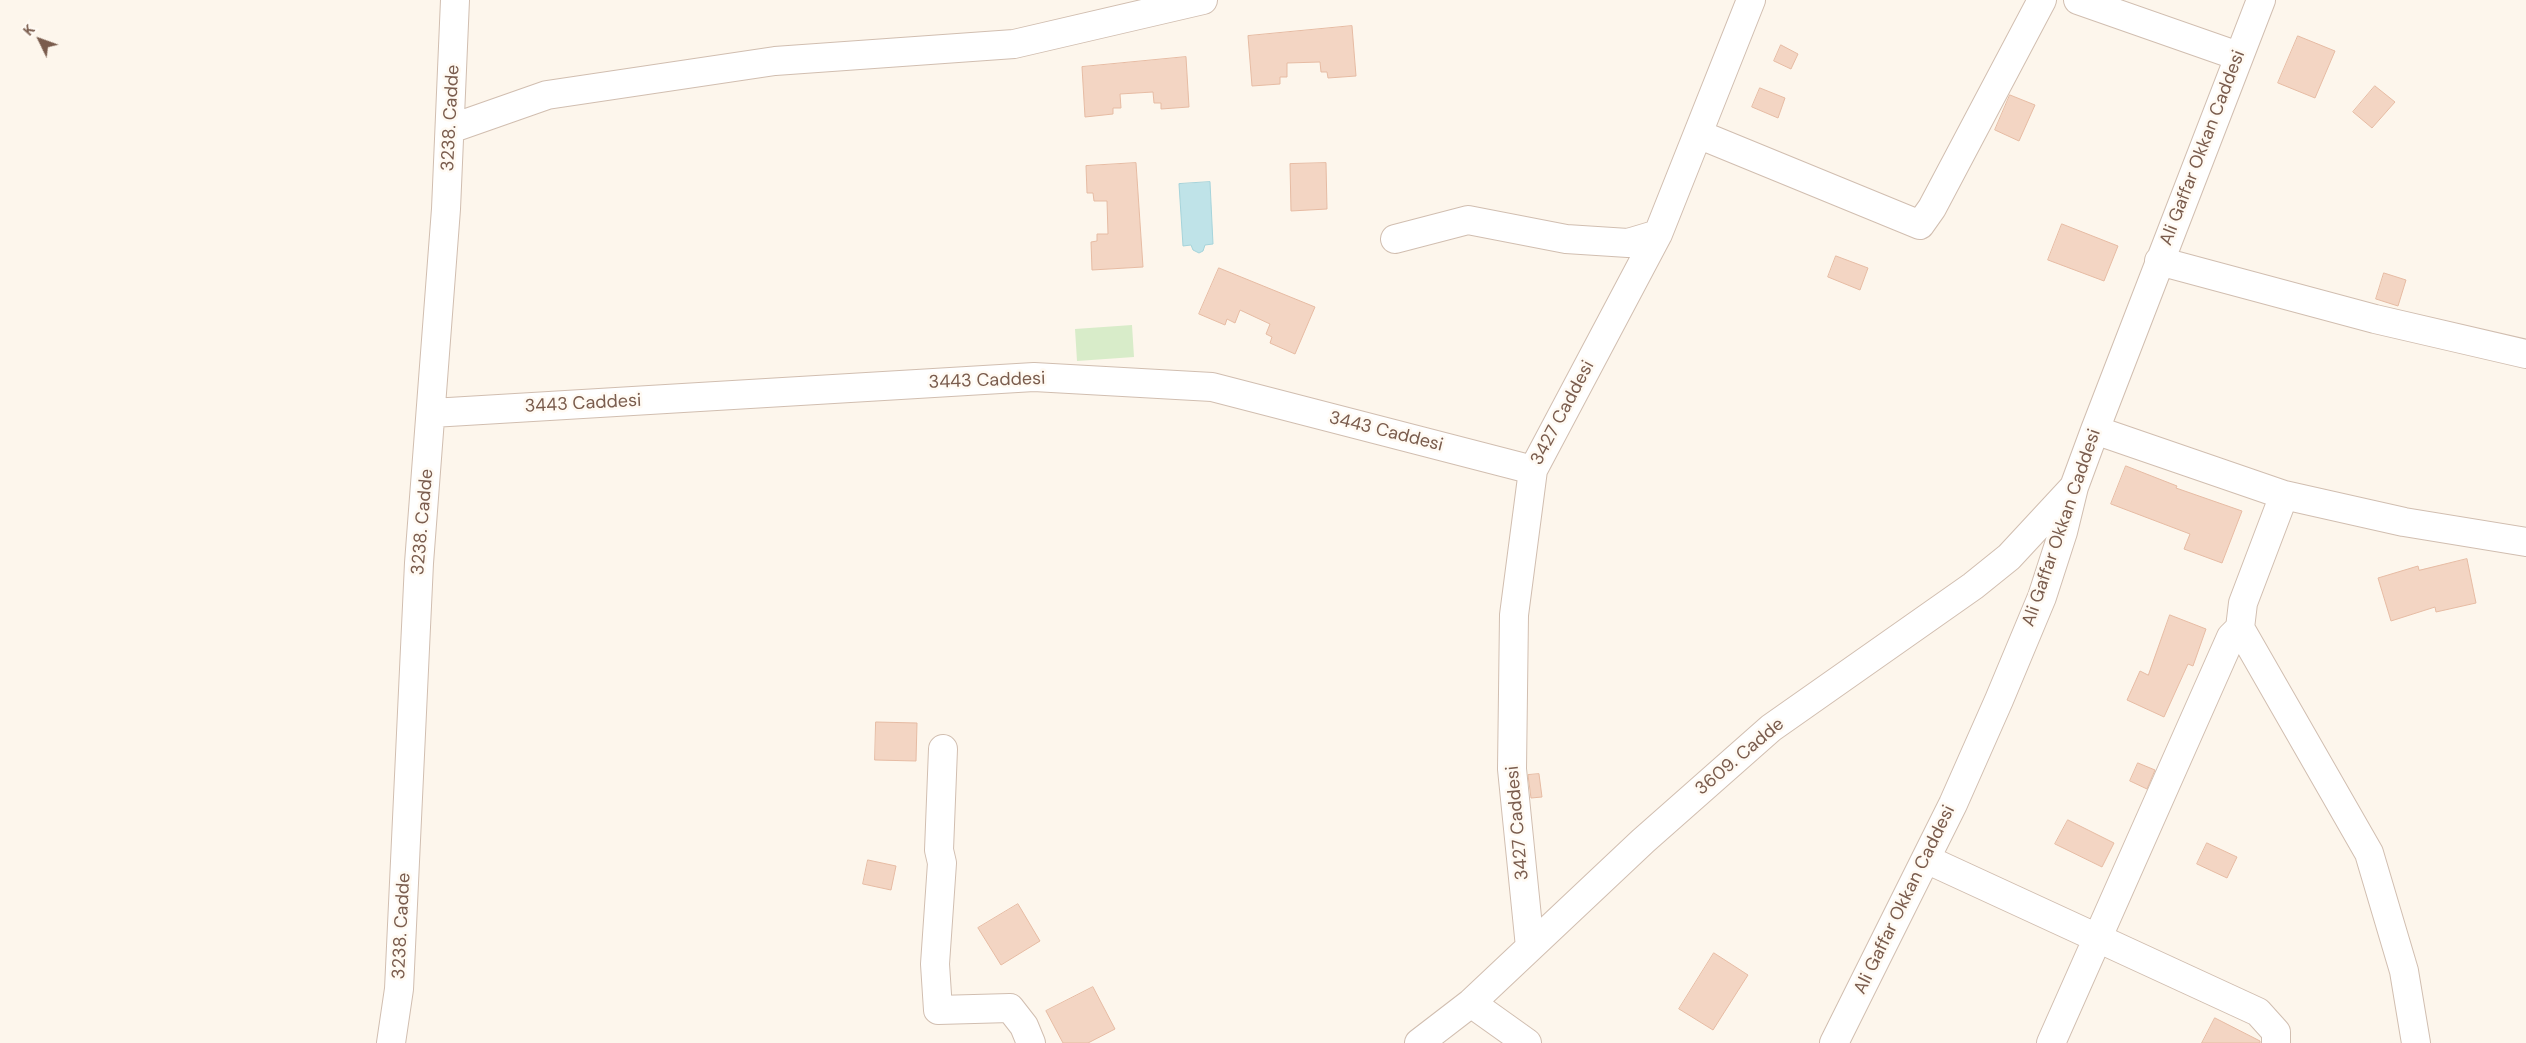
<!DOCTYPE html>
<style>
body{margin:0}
#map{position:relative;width:2526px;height:1043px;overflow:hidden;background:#fdf6ec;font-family:"DM Sans",sans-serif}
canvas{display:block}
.north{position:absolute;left:15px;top:15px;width:50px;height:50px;-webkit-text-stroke:4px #fffaf3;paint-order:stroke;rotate:312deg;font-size:14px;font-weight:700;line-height:20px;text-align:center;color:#7a5c4d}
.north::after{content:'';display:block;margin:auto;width:18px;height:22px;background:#7a5c4d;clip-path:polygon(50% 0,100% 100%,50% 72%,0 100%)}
</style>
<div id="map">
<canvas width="2526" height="1043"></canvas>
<div class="north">K</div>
</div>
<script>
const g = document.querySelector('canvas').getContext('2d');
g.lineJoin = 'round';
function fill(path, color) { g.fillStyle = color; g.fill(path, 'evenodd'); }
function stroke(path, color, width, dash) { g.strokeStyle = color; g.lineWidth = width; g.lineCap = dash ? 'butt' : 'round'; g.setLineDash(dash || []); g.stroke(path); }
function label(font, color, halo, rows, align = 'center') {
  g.font = font + ' "DM Sans",sans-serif'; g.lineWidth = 5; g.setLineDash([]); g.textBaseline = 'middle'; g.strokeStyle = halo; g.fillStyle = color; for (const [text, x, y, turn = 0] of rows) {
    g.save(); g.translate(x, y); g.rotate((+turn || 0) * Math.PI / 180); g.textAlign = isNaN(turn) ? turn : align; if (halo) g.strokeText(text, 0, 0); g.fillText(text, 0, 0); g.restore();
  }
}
const green = new Path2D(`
 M1132,325l2,32 -57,4 -2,-32z`);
const water = new Path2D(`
 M1210,182l3,62 -8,1 -2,6 -4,2 -6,-3 -2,-5 -8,1 -4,-62z`);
const building = new Path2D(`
 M1352,26l4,50 -28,2 -1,-6h-6l-1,-10 -33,1v14h-7v7l-28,2 -4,-50z
 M2298,36l37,15 -20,47 -37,-15z
 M1781,45l17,9 -7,15 -17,-8z
 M1186,57l3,50 -28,2v-6h-7l-1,-11 -33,2 1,14h-8v6l-28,3 -3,-50z
 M2375,86l20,16 -23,26 -19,-16z
 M1760,88l25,10 -7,20 -26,-11z
 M2010,95l25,10 -16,36 -24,-11z
 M1136,163l7,104 -51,3 -1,-28 6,-1v-7h11l-1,-33h-13l-1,-8h-6l-1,-27z
 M1326,163l1,46 -36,2 -1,-47z
 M2062,224l56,22 -14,35 -56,-21z
 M1836,256l32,12 -8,22 -32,-13z
 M1219,268l96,39 -20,47 -25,-11 2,-6 -6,-3 4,-10 -30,-14 -5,13 -8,-4 -2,6 -26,-11z
 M2384,273l22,7 -8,26 -22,-7z
 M2126,466l51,20 -1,2 66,23 -20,52 -38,-14 6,-15 -79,-30z
 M2467,559l9,44 -40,9 -1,-5 -44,14 -13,-43 40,-12 1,4z
 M2170,615l36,14 -13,37 -5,-2 -24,53 -37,-17 13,-29 8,4z
 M876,722l41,1 -1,38 -41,-1z
 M2138,763l17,7 -8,19 -17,-8z
 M1539,774l3,23 -11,1 -3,-23z
 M2068,820l46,23 -12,24 -47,-23z
 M2207,843l30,14 -10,21 -30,-14z
 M868,860l28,6 -5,24 -28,-6z
 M1018,904l22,37 -39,24 -23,-37z
 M1714,953l34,22 -35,55 -34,-21z
 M1093,987l22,42 -27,14h-25l-17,-32z
 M2215,1018l45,23v2h-58z`);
const minor = new Path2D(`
 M2078,0l160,56
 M450,129l97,-34 228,-34 239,-17 189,-44
 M1698,134l222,91 12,-17 110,-208
 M1395,239l73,-19 98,19 62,4 30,-9
 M2159,261l216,58 151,35
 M432,413l602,-36 178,10 321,83
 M2095,430l189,65 120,27 122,20
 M2284,495l-41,108 -3,25 129,225 35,118 12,72
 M943,749l-4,101 3,13 -7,101 3,46 72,-2 14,18 7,17
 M1926,859l332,153 18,20v11
 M1530,947l-18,-178 2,-154 19,-145 125,-236 93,-234
 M1471,1003l56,40
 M391,1043l8,-54 20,-426 27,-354 9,-209
 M1419,1043l52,-40 172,-162 128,-113 202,-142 36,-29 64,-69
 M1834,1043l119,-239 46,-104 43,-103 21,-65 11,-45 21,-57 166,-430
 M2051,1043l180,-406 9,-9`);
const streetNames = [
 ["3238. Cadde",451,118,-87],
 ["Ali Gaffar Okkan Caddesi",2203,148,-69],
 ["3443 Caddesi",987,381,-2],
 ["3443 Caddesi",583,404,-3],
 ["3427 Caddesi",1563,413,-62],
 ["3443 Caddesi",1386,432,14],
 ["3238. Cadde",423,522,-85],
 ["Ali Gaffar Okkan Caddesi",2062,528,-71],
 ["3609. Cadde",1740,757,-40],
 ["3427 Caddesi",1518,823,-95],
 ["Ali Gaffar Okkan Caddesi",1905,900,-64],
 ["3238. Cadde",402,926,-87]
];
fill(green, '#d8ecc9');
fill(water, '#bfe3e8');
stroke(water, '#a5d3da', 1);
fill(building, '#f3d5c3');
stroke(building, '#e6bba3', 1);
stroke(minor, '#d1beb0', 30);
stroke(minor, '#fff', 28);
label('18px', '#7a5c4d', '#fffaf3', streetNames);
</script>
